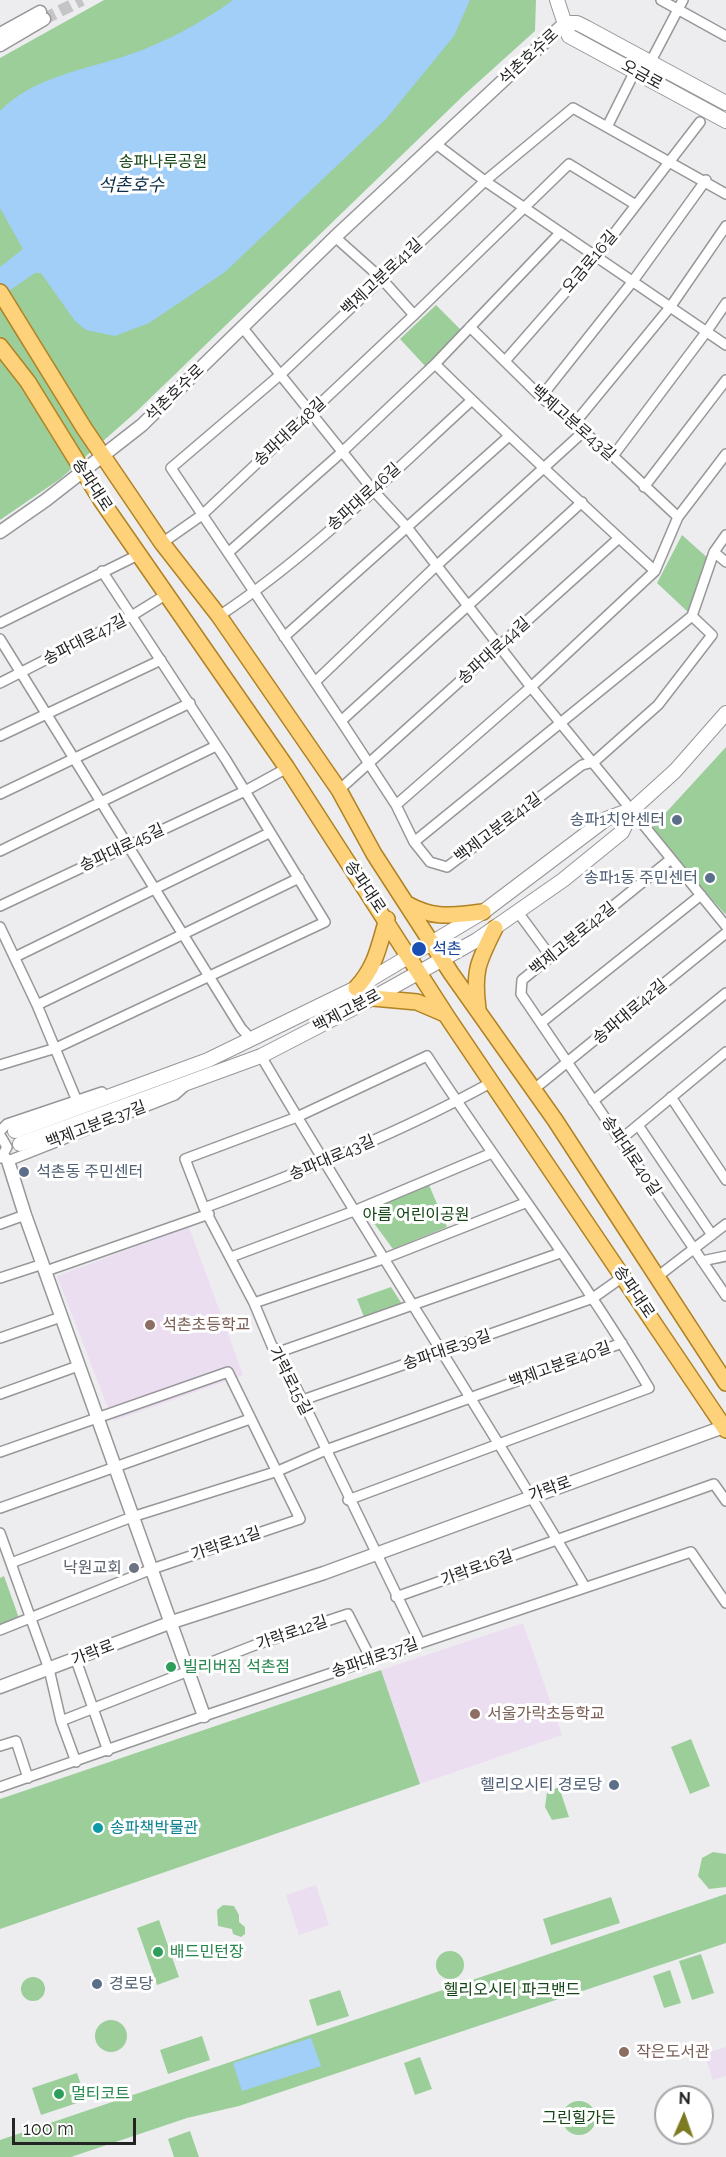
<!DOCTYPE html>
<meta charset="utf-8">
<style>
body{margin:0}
#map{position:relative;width:726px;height:2157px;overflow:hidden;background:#ededf0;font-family:Raleway,sans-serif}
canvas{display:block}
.north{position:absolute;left:654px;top:2085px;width:60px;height:60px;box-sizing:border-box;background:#fff;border:2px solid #a7a7a8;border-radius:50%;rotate:2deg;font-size:16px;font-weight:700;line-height:24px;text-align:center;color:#242425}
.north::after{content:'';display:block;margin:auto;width:21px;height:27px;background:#7d7b22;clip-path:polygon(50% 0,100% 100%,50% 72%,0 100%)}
.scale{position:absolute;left:12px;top:2118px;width:124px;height:27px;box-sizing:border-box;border:3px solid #242425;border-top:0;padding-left:8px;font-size:18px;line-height:21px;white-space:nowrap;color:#242425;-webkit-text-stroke:4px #fff;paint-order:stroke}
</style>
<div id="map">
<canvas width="726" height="2157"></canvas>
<div class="north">N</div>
<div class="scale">100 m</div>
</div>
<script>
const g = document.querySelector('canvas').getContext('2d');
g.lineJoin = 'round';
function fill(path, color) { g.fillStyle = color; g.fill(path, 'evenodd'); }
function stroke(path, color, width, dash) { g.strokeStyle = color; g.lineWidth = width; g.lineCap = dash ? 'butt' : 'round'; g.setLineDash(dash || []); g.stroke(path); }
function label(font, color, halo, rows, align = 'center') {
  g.font = font + ' Raleway,"Noto Sans KR",sans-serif'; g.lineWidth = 6; g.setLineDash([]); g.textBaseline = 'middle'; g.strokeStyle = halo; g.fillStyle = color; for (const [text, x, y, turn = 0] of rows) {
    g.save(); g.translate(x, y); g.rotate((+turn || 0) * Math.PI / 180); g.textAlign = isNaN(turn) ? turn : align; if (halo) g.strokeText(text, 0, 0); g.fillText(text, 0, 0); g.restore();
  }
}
const education = new Path2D(`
 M189,1227l54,148 -130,46 -56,-145z
 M523,1623l39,112 -142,49 -39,-114z
 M316,1885l13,40 -30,10 -13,-40z
 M726,2047v29l-13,4 -9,-26z`);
const green = new Path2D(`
 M104,0h432l-1,31 -71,64 -328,317 -76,67 -60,41v-462z
 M436,305l26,26 -36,36 -26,-28z
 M682,535l28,25 -20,54 -33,-31z
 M726,747v166l-1,1 -75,-84z
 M429,1185l18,42 -54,22 -28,-38z
 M391,1287l11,17 -38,13 -7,-18z
 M4,1576l16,45 -20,7v-50z
 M381,1670l39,114 -420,145v-130z
 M691,1739l19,47 -20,8 -19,-47z
 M559,1787l10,30 -17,3 -7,-13 2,-15z
 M713,1852l13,2v33l-17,2 -11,-13 4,-18z
 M726,1894v49l-487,163 -52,12 -116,39h-71v-17z
 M611,1897l9,26 -69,22 -8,-26z
 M223,1905l11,1 5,9v7l6,5v7l-4,3 -8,-3 -1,-5 -14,-3 -1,-16z
 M159,1920l20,57 -22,8 -20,-57z
 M436 1965a14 14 0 1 1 28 0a14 14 0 1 1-28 0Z
 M701,1954l13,39 -22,7 -13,-39z
 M670,1970l11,33 -17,5 -11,-32z
 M21 1989a12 12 0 1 1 24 0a12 12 0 1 1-24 0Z
 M340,1990l9,26 -32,10 -8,-26z
 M95 2036a16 16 0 1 1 32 0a16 16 0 1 1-32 0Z
 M202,2036l8,24 -42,14 -8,-24z
 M420,2057l12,32 -17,6 -11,-32z
 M77,2073l9,27 -45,15 -9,-27z
 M562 2118a17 17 0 1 1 34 0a17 17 0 1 1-34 0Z
 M190,2131l9,26h-25l-6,-18z`);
const water = new Path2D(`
 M233,0h237l-16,36 -68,83 -161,153 -76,51 -34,13 -29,-6 -11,-9 -34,-48h-6l-35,24v-30l23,-18 -23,-41v-97c34,-35 86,-41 131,-57 35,-12 72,-32 102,-54z
 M311,2038l10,28 -79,25 -9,-28z`);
const tertiaryTunnel = new Path2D(`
 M44,19l38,-19`);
const minor = new Path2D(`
 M661,0l65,36
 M651,61l32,-61
 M607,127l28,-56
 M436,144l49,37 241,164
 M335,237l46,41 33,37
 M242,327l131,163 33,36 125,161 195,239
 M470,327l71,70 72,59 65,61
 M505,361l91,-104 104,-135
 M435,364c72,71 146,139 220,207
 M541,397l92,-116 73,-101
 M574,424l97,-118 55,-80
 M613,456l94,-125 19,-28
 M644,487l82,-107
 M162,543l40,-28 212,-200 155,-151 67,41
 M229,552l113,-100 93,-88 125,-131
 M714,552l12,10
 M219,616c92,-61 172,-142 253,-216
 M692,616l20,19 -54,70 -64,57 -12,3 -135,102 -17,-5 -16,-20 -18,-37 -55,-84 -170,-253 109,-93 205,-194 88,-73 153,86
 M692,616l22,-64 12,-17
 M0,623l140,-69
 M284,637l224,-200
 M0,639l241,389 11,12
 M315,682l120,-115 147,-134
 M0,683l133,-68 34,-21
 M341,721l241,-219
 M0,736l161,-76
 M339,790l280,-252
 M0,794l190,-91
 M396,805l135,-118 124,-116 23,-54 48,-63
 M414,842l278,-226
 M0,851l216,-105
 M671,859l-149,121 -1,14 205,302
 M0,906l245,-115 42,-23
 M517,911l34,46
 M0,927l37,78 40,96
 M15,957l254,-124
 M37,1005l262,-127
 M542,1022l159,-127
 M261,1056c105,179 219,352 324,531
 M0,1065l56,-17 269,-126 -99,-162 -124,-189
 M533,1090l193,-157
 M671,1097l55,83
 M593,1101l133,-108
 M638,1125l74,110
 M0,1131l7,-7 95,-32
 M0,1135l7,12 -6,11
 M620,1140l106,-88
 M4,1155l4,6 167,-66 9,-8
 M204,1208c99,-37 196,-75 288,-126
 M0,1224l25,-9
 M231,1257l123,-46 138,-58
 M702,1261l24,-5
 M46,1271l163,-57
 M657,1277l69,-53
 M0,1278l43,-14
 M254,1303l129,-44 142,-56
 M0,1338l61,-21
 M279,1352l281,-99
 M0,1394l78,-28
 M300,1401l293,-103 31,-22
 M0,1452l228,-80 72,147 -148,50 -152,61
 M348,1500l301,-112c-68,-115 -150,-221 -222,-332l-130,61 -112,42 19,49 50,95 18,43 7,6 141,291
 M0,1508l250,-89
 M0,1533l49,136 12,52 15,41
 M11,1563l121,-46 146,-46 48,-21 296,-107
 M396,1597l318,-113 12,17
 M76,1660l32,91
 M61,1721l194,-76 93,-31 23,45
 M0,1746l16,-5 12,37
 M0,1787l204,-71 487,-164 35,51`);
const tertiary = new Path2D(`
 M0,34l40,-22
 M0,45l44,-26
 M0,532l46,-32 96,-75 193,-188 230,-214
 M8,1161l17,54 179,501
 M0,1687l172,-65 152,-49 402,-147`);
const secondary = new Path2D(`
 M557,0l12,36 157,85
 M565,23h12l10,5 139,75
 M15,1131l193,-71 148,-72 127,-76 123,-93 27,-10 42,-38 51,-58
 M20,1144l241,-88 112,-58 104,-58 86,-60 59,-48 11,-23`);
const primary = new Path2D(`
 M0,292l84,136 78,115 57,73 120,174 35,64 77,119 104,147 171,263
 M0,346l28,36 73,118 186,268 161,250 278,412
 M407,904c29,16 45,11 76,8
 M356,988c20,-21 23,-43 31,-69
 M373,998l44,4 28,12
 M478,1009c-5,-38 0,-47 17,-81`);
const markers = [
 [677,820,6,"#5c6f8a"],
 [710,878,6,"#5c6f8a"],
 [419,949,8,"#1a4fb4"],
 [24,1172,6,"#5c6f8a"],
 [150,1325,6,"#8d6e63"],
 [134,1568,6,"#6b7280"],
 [171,1667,6,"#2e9e5b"],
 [475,1714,6,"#8d6e63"],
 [614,1785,6,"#5c6f8a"],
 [98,1828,6,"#0f9aa8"],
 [158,1952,6,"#2e9e5b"],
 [97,1984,6,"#5c6f8a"],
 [624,2052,6,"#8d6e63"],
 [59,2094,6,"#2e9e5b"]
];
const streetNames = [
 ["석촌호수로",529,57,-43],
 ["오금로",642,75,29],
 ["오금로16길",590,262,-50],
 ["백제고분로41길",382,277,-43],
 ["석촌호수로",175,393,-44],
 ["백제고분로43길",573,423,41],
 ["송파대로48길",290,432,-43],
 ["송파대로",92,485,57],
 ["송파대로46길",364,497,-42],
 ["송파대로47길",85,640,-27],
 ["송파대로44길",494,651,-42],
 ["백제고분로41길",498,828,-37],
 ["송파대로45길",122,848,-25],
 ["송파대로",365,887,56],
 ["백제고분로42길",573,939,-39],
 ["백제고분로",347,1011,-28],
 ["송파대로42길",630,1012,-40],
 ["백제고분로37길",96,1125,-21],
 ["송파대로40길",631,1156,56],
 ["송파대로43길",332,1158,-23],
 ["송파대로",634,1292,56],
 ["송파대로39길",447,1350,-19],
 ["백제고분로40길",560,1365,-20],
 ["가락로15길",290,1381,63],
 ["가락로",550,1489,-20],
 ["가락로11길",226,1544,-19],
 ["가락로16길",477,1568,-20],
 ["가락로12길",292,1633,-19],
 ["가락로",93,1653,-21],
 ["송파대로37길",375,1658,-19]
];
const parkNames = [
 ["송파나루공원",163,162],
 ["아름 어린이공원",416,1215],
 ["헬리오시티 파크밴드",512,1990],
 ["그린힐가든",579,2118]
];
const serviceNames = [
 ["송파1치안센터",665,820],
 ["송파1동 주민센터",698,878],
 ["석촌동 주민센터",36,1172,"left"],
 ["헬리오시티 경로당",602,1785],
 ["경로당",109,1984,"left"]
];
const transitNames = [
 ["석촌",432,949]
];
const educationNames = [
 ["석촌초등학교",162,1325],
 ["서울가락초등학교",487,1714],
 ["작은도서관",636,2052]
];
const worshipNames = [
 ["낙원교회",122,1568]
];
const leisureNames = [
 ["빌리버짐 석촌점",183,1667],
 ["배드민턴장",170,1952],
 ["멀티코트",71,2094]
];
const cultureNames = [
 ["송파책박물관",110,1828]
];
const waterNames = [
 ["석촌호수",131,186]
];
fill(education, '#ecdef1');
fill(green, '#9cce9a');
fill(water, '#a1cff8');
stroke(tertiaryTunnel, '#c5c5c7', 12, [12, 6]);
stroke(minor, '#979699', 12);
stroke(tertiary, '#979699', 15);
stroke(secondary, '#979699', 16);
stroke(primary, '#b08223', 18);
stroke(minor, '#fff', 9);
stroke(tertiary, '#fff', 12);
stroke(secondary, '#fff', 14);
stroke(primary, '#fdd27a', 15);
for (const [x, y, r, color] of markers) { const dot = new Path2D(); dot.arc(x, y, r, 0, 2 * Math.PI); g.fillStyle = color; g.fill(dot); stroke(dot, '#fff', 2); }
label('16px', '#242425', '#fff', streetNames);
label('16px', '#154616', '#fff', parkNames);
label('16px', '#4e5e75', '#fff', serviceNames, 'right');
label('16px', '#164399', '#fff', transitNames, 'left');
label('16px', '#785e54', '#fff', educationNames, 'left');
label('16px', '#5b616d', '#fff', worshipNames, 'right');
label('16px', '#27864d', '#fff', leisureNames, 'left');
label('16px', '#0d838f', '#fff', cultureNames, 'left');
label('italic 18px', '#0d2e49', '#fff', waterNames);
</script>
